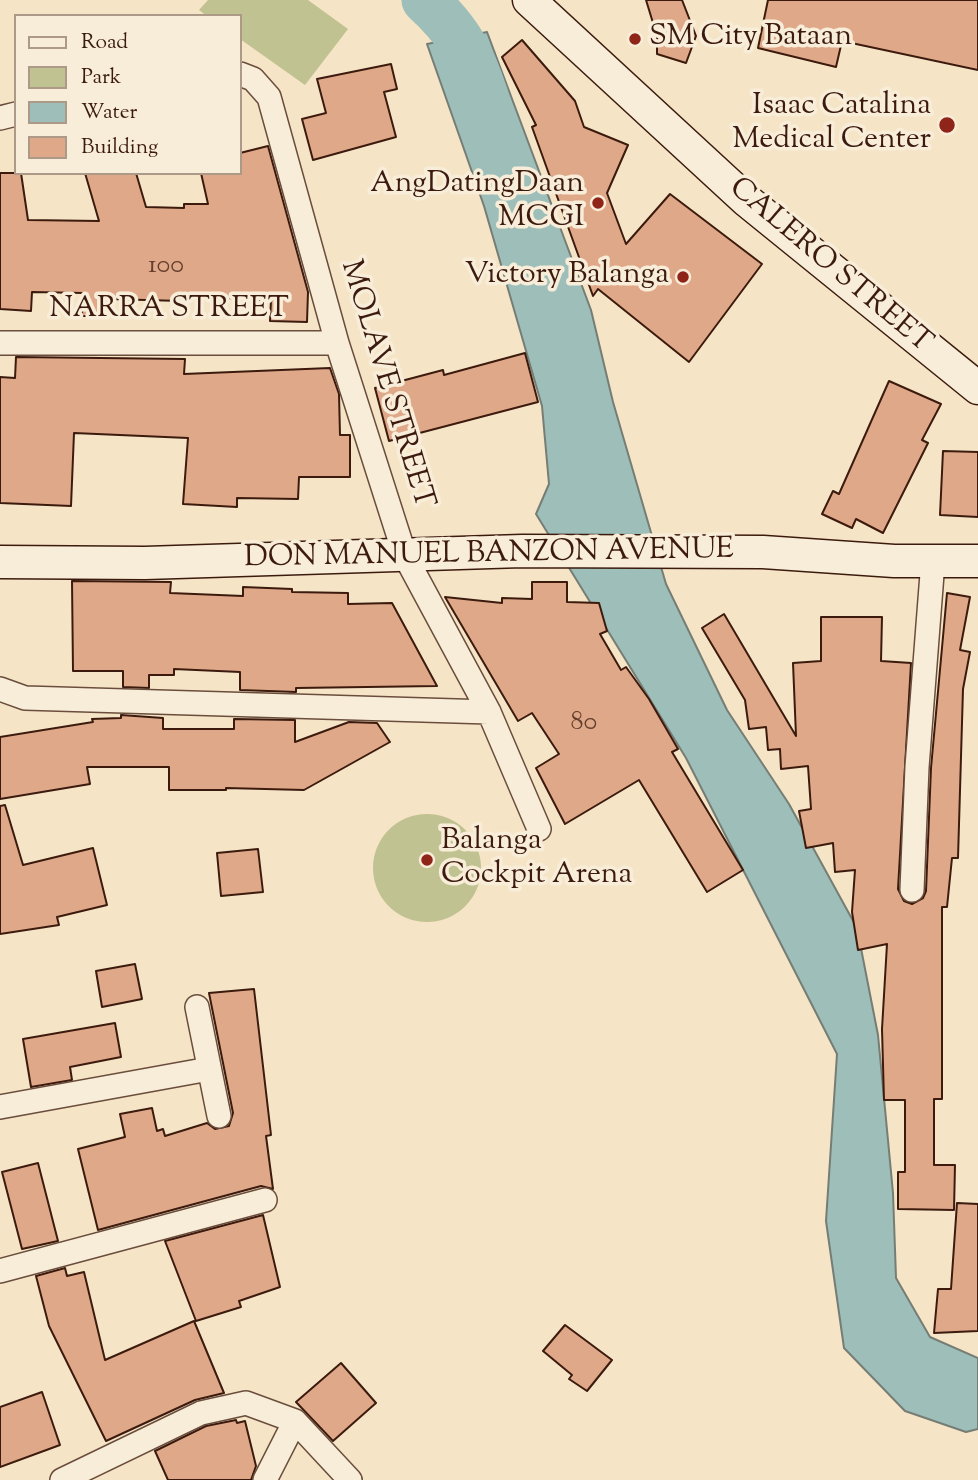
<!DOCTYPE html>
<style>
body{margin:0}
#map{position:relative;width:978px;height:1480px;overflow:hidden;background:#f5e4c5;font-family:"Sorts Mill Goudy",serif}
canvas{display:block}
.legend{position:absolute;left:14px;top:14px;width:228px;height:161px;box-sizing:border-box;background:#f8edd9;border:2px solid #ad9988;margin:0;padding:9px 12px;list-style:none;font-size:21px;color:#3c1b0e}
.legend li{display:flex;align-items:center;gap:14px;height:35px}
.legend b{width:35px;border:2px solid #ad9988}
</style>
<div id="map">
<canvas width="978" height="1480"></canvas>
<ul class="legend">
<li><b style="height:9px;background:#f8edd9"></b>Road</li>
<li><b style="height:19px;background:#c1c291"></b>Park</li>
<li><b style="height:19px;background:#9dbeb9"></b>Water</li>
<li><b style="height:19px;background:#dfa989"></b>Building</li>
</ul>
</div>
<script>
const g = document.querySelector('canvas').getContext('2d');
g.lineJoin = 'round';
function fill(path, color) { g.fillStyle = color; g.fill(path, 'evenodd'); }
function stroke(path, color, width, dash) { g.strokeStyle = color; g.lineWidth = width; g.lineCap = dash ? 'butt' : 'round'; g.setLineDash(dash || []); g.stroke(path); }
function label(font, color, halo, rows, align = 'center') {
  g.font = font + ' "Sorts Mill Goudy",serif'; g.lineWidth = 7; g.setLineDash([]); g.textBaseline = 'middle'; g.strokeStyle = halo; g.fillStyle = color; for (const [text, x, y, turn = 0] of rows) {
    g.save(); g.translate(x, y); g.rotate((+turn || 0) * Math.PI / 180); g.textAlign = isNaN(turn) ? turn : align; if (halo) g.strokeText(text, 0, 0); g.fillText(text, 0, 0); g.restore();
  }
}
const green = new Path2D(`
 M208,0h100l40,29 -43,56 -65,-46v-23h-33l-8,-6z
 M373 868a54 54 0 1 1 108 0a54 54 0 1 1-108 0Z`);
const water = new Path2D(`
 M487,32l104,278 22,92 53,182 61,126 62,94 68,124 21,107 15,158 3,85 34,59 48,21v71l-12,3 -61,-21 -61,-63 -18,-127 11,-167 -151,-296 -150,-244 13,-30 -7,-78 -58,-200 -57,-162z`);
const river = new Path2D(`
 M425,0c32,29 47,55 60,96`);
const building = new Path2D(`
 M646,0h36l14,36 -10,27 -29,-9v-18z
 M768,0h210v70l-136,-29 -6,26 -78,-19z
 M522,40l53,61 9,26 44,18 -21,48 19,51 44,-50 92,70 -73,98 -91,-73 -5,7 -61,-169 4,-2 -34,-68z
 M391,64l6,25 -13,3 12,45 -83,23 -11,-41 24,-6 -9,-34z
 M268,146l40,146 -1,30 -37,-1 1,-21 -89,-4v5l-73,-2 -1,17h-26l1,-23 -51,-1 -1,19 -31,-2v-136h21l7,47 71,1 -14,-48h51l10,34 38,1v-4h24l-7,-31h39v-20z
 M525,353l13,49 -149,39 -14,-53 68,-18 1,5z
 M16,357l169,2 -1,15 146,-6 9,26 1,41h10v42h-51l-1,22 -61,-1v9l-54,-3 5,-66 -114,-5 -3,73 -71,-3v-126l15,1z
 M889,381l52,23 -19,36 6,3 -45,90 -27,-14 -4,9 -30,-14 11,-23 6,3z
 M943,451l35,1v65l-38,-2z
 M72,581l99,1 -1,11 73,3v-9l49,2v3l56,1v11l44,-1 45,83 -141,2v4l-56,-2v-18l-66,-3v6h-25v13l-26,-1v-16h-50z
 M532,582h35v20l32,1 8,28 -7,3 21,36 5,-3 23,32 29,50 -6,3 71,118 -36,22 -68,-112 -74,44 -29,-56 23,-14 -27,-41 -14,8 -73,-124 57,6v-5l30,1z
 M947,593l23,4 -10,53 10,2 -7,37 -5,169h-6l-5,49h-5v192h-8v66h21l-1,45 -56,-1v-37h7v-72h-21l-2,-71 5,-85 -29,6 -6,-38 3,-42 -20,2 -2,-29 -27,5 -7,-37 12,-2 -3,-43 -27,3 -1,-20 -12,1 -2,-23 -17,2 -4,-29 -43,-72 22,-14 72,122 -3,-73 28,-2v-44h61l-1,44 30,2 -13,226 6,12 8,3 11,-6 3,-7 5,-123z
 M121,715l42,3v11h71v-10l61,1v22l54,-20 28,1 13,19 -86,48 -78,-2v2h-57v-23h-82l3,17 -90,15v-62l93,-15 -1,-3 29,-1z
 M5,805l18,60 70,-17 14,57 -50,12 2,8 -59,9v-128z
 M258,849l5,43 -42,4 -4,-43z
 M135,964l7,35 -40,8 -6,-36z
 M254,989l17,146 -5,1 7,53 -12,-3 -163,44 -20,-81 47,-12 -5,-23 32,-6 5,23 6,-2 2,7 42,-13 8,6 14,-3 4,-13 -24,-120z
 M115,1023l6,34 -51,10 2,13 -41,7 -8,-48z
 M38,1163l20,78 -36,8 -20,-77z
 M957,1203l21,1v127l-44,2 4,-44h13z
 M263,1215l17,72 -41,14 2,6 -45,14 -31,-80z
 M65,1268l2,8 17,-4 21,88 89,-39 30,72 -29,7 -89,41 -57,-115 -13,-50z
 M565,1325l47,35 -25,31 -18,-12 3,-4 -29,-24z
 M341,1363l35,40 -43,38 -37,-39z
 M42,1392l18,53 -60,22v-60z
 M236,1420l1,3 8,-2 11,45 -5,14h-83l-13,-29 51,-25z`);
const minor = new Path2D(`
 M240,74l13,5 16,18 68,246 68,213 84,156 50,117
 M0,118l16,-4
 M0,343h337
 M0,689l25,9 464,14
 M912,890l5,-123 16,-206
 M197,1007l22,109
 M0,1107l209,-38
 M0,1271l265,-71
 M62,1480l139,-67 45,-10 49,18 55,59
 M265,1480l30,-59`);
const secondary = new Path2D(`
 M529,0l217,200 232,188
 M0,562l145,1 377,-12 241,1 131,9h84`);
const markers = [
 [635,39,7,"#8f2418"],
 [947,125,9,"#8f2418"],
 [598,203,7,"#8f2418"],
 [683,277,7,"#8f2418"],
 [427,860,7,"#8f2418"]
];
const numberNames = [
 ["100",166,268],
 ["80",584,725]
];
const poiNames = [
 ["SM City Bataan",649,39,"left"],
 ["Isaac Catalina",931,108],
 ["Medical Center",931,142],
 ["AngDatingDaan",584,186],
 ["MCGI",584,220],
 ["Victory Balanga",669,277],
 ["Balanga",441,843,"left"],
 ["Cockpit Arena",441,877,"left"]
];
const streetNames = [
 ["CALERO STREET",829,267,40],
 ["NARRA STREET",169,311],
 ["MOLAVE STREET",385,385,73],
 ["DON MANUEL BANZON AVENUE",489,556,-1]
];
fill(green, '#c1c291');
fill(water, '#9dbeb9');
stroke(water, '#767d75', 2);
stroke(river, '#9dbeb9', 47);
fill(building, '#dfa989');
stroke(building, '#3c1b0e', 2);
stroke(minor, '#6a4d3c', 26);
stroke(secondary, '#3c1b0e', 35);
stroke(minor, '#f8edd9', 23);
stroke(secondary, '#f8edd9', 32);
for (const [x, y, r, color] of markers) { const dot = new Path2D(); dot.arc(x, y, r, 0, 2 * Math.PI); g.fillStyle = color; g.fill(dot); stroke(dot, '#f8edd9', 2.5); }
label('26px', '#653e2d', null, numberNames);
label('30px', '#3c1b0e', '#f8edd9', poiNames, 'right');
label('30px', '#3c1b0e', '#f8edd9', streetNames);
</script>
